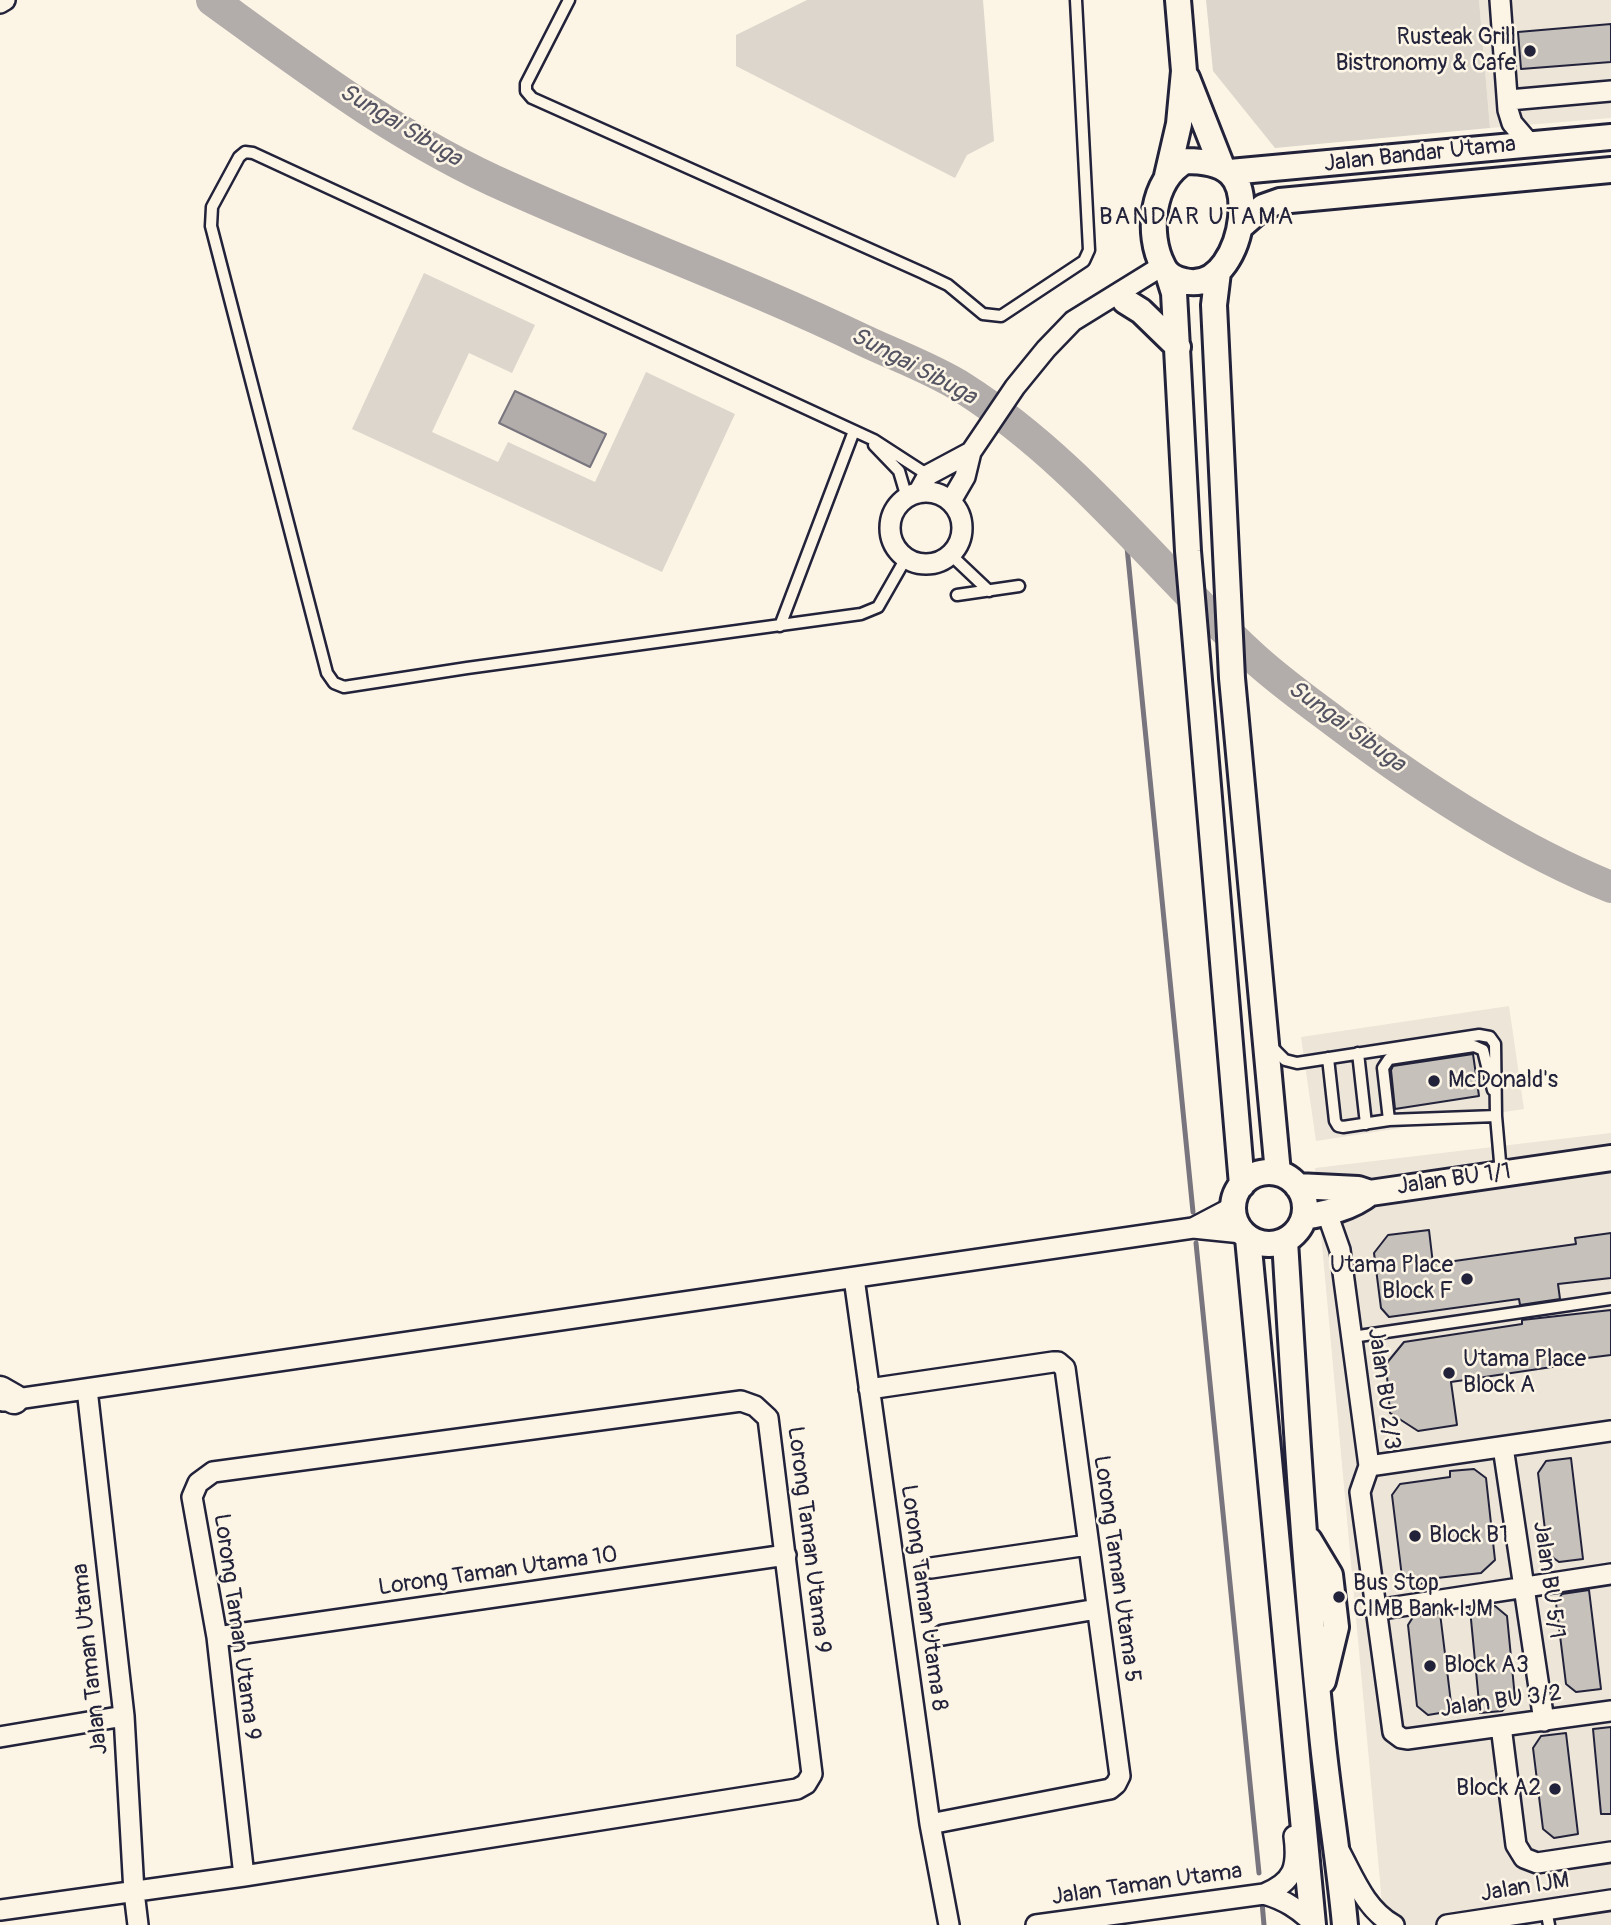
<!DOCTYPE html>
<style>
body{margin:0}
canvas{display:block;background:#fcf5e5}
</style>
<canvas width="1611" height="1925"></canvas>
<script>
const g = document.querySelector('canvas').getContext('2d');
g.lineJoin = 'round';
function fill(path, color) { g.fillStyle = color; g.fill(path, 'evenodd'); }
function stroke(path, color, width, dash) { g.strokeStyle = color; g.lineWidth = width; g.lineCap = dash ? 'butt' : 'round'; g.setLineDash(dash || []); g.stroke(path); }
function label(font, color, halo, rows, align = 'center') {
  g.font = font + ' Pangolin,sans-serif'; g.lineWidth = 5; g.setLineDash([]); g.textBaseline = 'middle'; g.strokeStyle = halo; g.fillStyle = color; for (const [text, x, y, turn = 0] of rows) {
    g.save(); g.translate(x, y); g.rotate((+turn || 0) * Math.PI / 180); g.textAlign = isNaN(turn) ? turn : align; if (halo) g.strokeText(text, 0, 0); g.fillText(text, 0, 0); g.restore();
  }
}
const built = new Path2D(`
 M1479,0h132v118l-121,10z
 M1509,1006l15,103 -208,32 -15,-104z
 M1611,1133v792h-227l-69,-757z`);
const green = new Path2D(`
 M807,0h176l11,141 -27,14 -12,23 -219,-112v-31z
 M1206,0h273l11,128 -215,20 -62,-77z
 M424,273l111,52 -23,48 -43,-20 -37,79 66,30 10,-20 87,40 51,-110 89,42 -73,158 -310,-143z`);
const water = new Path2D(`
 M515,391l91,43 -16,33 -91,-44z`);
const stream = new Path2D(`
 M1125,527l68,685
 M1196,1243l63,630
 M1262,1902l2,23`);
const river = new Path2D(`
 M212,0c95,69 190,141 298,188 118,53 239,97 355,153 32,15 68,28 98,47 113,72 192,178 289,268 27,25 57,46 86,68 81,61 178,125 273,163`);
const building = new Path2D(`
 M1611,24v38l-90,7 -3,-37z
 M1473,1054l6,42 -84,13 -4,-39 2,-4z
 M1429,1230l4,34 143,-20 -1,-6 36,-5v45l-53,6 2,15 -40,6 -1,-6 -130,18 -8,-9 -7,-55 14,-18z
 M1611,1310v45l-40,5 1,4 -121,18 6,43 -39,6 -28,-18 -4,-49 18,-22 118,-18v-4z
 M1571,1458l12,101 -24,3 -11,-8 -10,-81 8,-12z
 M1474,1469l12,9 9,82 -14,13 -44,5v3l-24,4 -11,-8 -10,-82 8,-11 50,-7v-6z
 M1589,1590l12,99 -25,3 -10,-8 -10,-81 6,-9z
 M1495,1606l12,10 8,82 -13,13 -22,2 -10,-104z
 M1440,1613l12,98 -24,4 -11,-9 -9,-81 5,-8z
 M1611,1727v87h-10l-8,-85z
 M1566,1733l12,101 -24,4 -11,-9 -10,-81 8,-12z`);
const service = new Path2D(`
 M569,0l-43,84v7l6,7 391,175 25,12 35,29 18,2 83,-55 5,-11 -13,-250
 M874,445l25,26 8,27
 M951,555l38,36
 M906,558l-28,49 -17,7 -394,54 -123,19 -10,-4 -7,-10 -116,-447 1,-19 27,-50 6,-5 8,1 621,287 54,35
 M957,595l62,-9
 M780,626l74,-195
 M1271,1046l14,14 12,3 182,-28 11,2 5,7 1,72 5,57
 M1358,1053l8,71
 M1328,1058l7,63 3,5 5,1 46,-7 107,-4
 M1389,1120l-6,-52 6,-9 85,-13 9,4 10,40
 M1352,1337l259,-38
 M1546,1910l3,15`);
const minor = new Path2D(`
 M1500,0l8,110 4,13 18,21
 M0,3l5,-3
 M1509,100l102,-9
 M890 528a36 36 0 1 1 72 0a36 36 0 1 1-72 0Z
 M918,493l10,-18 43,-23
 M951,501l14,-24 6,-25 44,-65 31,-38 27,-28 89,-55
 M1327,1213l13,37 29,216 -9,26 33,240 8,6 6,1 204,-28
 M1193,1228l40,-21
 M854,1278l76,546 19,101
 M87,1389l37,327 10,176 4,33
 M869,1389l184,-27h5l7,6 55,408 -4,8 -6,5 -180,35
 M3,1401l1190,-173 49,5
 M1503,1447l41,274
 M1369,1466l242,-35
 M931,1568l157,-23
 M1376,1610l235,-36
 M943,1635l154,-26
 M217,1637l569,-82
 M1501,1726l15,119 8,13 13,5 74,-11
 M0,1737l124,-21
 M1340,1852c14,26 26,58 54,73
 M1264,1894c21,6 34,15 49,29
 M0,1910l244,-34 553,-87 9,-5 6,-10 -44,-356 -13,-12 -14,-5 -528,71 -15,11 -6,14 25,140 27,239
 M1036,1925l228,-31c30,-12 34,-27 30,-58
 M1447,1925l164,-25`);
const tertiary = new Path2D(`
 M1187,78l35,89
 M1185,161c42,0 60,14 56,57 -3,28 -21,72 -57,63 -9,-2 -17,-6 -21,-15 -17,-32 -11,-86 22,-105z
 M1230,172l381,-35
 M1167,176l12,-52 5,-53 -6,-71
 M1240,227l23,-20 17,-6 331,-31
 M1218,272l-4,33 18,373 46,495
 M1168,274l6,19 14,258 54,634
 M1125,301l16,10 37,36
 M1233 1208a36 36 0 1 1 72 0a36 36 0 1 1-72 0Z
 M1297,1186l61,3 12,4 241,-35
 M1304,1217c24,-4 47,-9 66,-24
 M1248,1238l65,687
 M1285,1241c10,161 19,322 36,483 6,67 18,134 24,201
 M1309,1540l21,35 6,52 -13,54`);
const secondary = new Path2D(`
 M0,1391l14,8`);
const markers = [
 [1530,51,7,"#22223b"],
 [1434,1081,7,"#22223b"],
 [1467,1279,7,"#22223b"],
 [1449,1373,7,"#22223b"],
 [1415,1536,7,"#22223b"],
 [1339,1597,7,"#22223b"],
 [1430,1666,7,"#22223b"],
 [1555,1789,7,"#22223b"]
];
const poiNames = [
 ["Rusteak Grill",1516,38,"right"],
 ["Bistronomy & Cafe",1516,64,"right"],
 ["McDonald's",1448,1081],
 ["Utama Place",1453,1266,"right"],
 ["Block F",1453,1292,"right"],
 ["Utama Place",1463,1360],
 ["Block A",1463,1386],
 ["Block B1",1429,1536],
 ["Bus Stop",1353,1584],
 ["CIMB Bank IJM",1353,1610],
 ["Block A3",1444,1666],
 ["Block A2",1541,1789,"right"]
];
const streetNames = [
 ["Jalan Bandar Utama",1420,155,-6],
 ["Jalan BU 1/1",1454,1180,-8],
 ["Jalan BU 2/3",1383,1389,82],
 ["Lorong Taman Utama 9",808,1540,83],
 ["Lorong Taman Utama 5",1116,1569,82],
 ["Lorong Taman Utama 10",498,1572,-8],
 ["Jalan BU 5/1",1548,1580,82],
 ["Lorong Taman Utama 8",923,1598,82],
 ["Lorong Taman Utama 9",236,1627,82],
 ["Jalan Taman Utama",91,1659,-96],
 ["Jalan BU 3/2",1501,1702,-8],
 ["Jalan Taman Utama",1147,1885,-8],
 ["Jalan IJM",1525,1888,-9]
];
const waterNames = [
 ["Sungai Sibuga",400,126,31],
 ["Sungai Sibuga",913,367,28],
 ["Sungai Sibuga",1346,727,36]
];
const neighbourhoodNames = [
 ["BANDAR UTAMA",1197,218]
];
fill(built, '#ece5d8');
fill(green, '#dcd6cc');
fill(water, '#b2adab');
stroke(water, '#78757e', 2);
stroke(stream, '#78757e', 5);
stroke(river, '#b2adab', 32);
fill(building, '#c6c1bb');
stroke(building, '#22223b', 2);
stroke(service, '#22223b', 15);
stroke(minor, '#22223b', 24);
stroke(tertiary, '#22223b', 30);
stroke(secondary, '#22223b', 33);
stroke(service, '#fcf5e5', 10);
stroke(minor, '#fcf5e5', 19);
stroke(tertiary, '#fcf5e5', 24);
stroke(secondary, '#fcf5e5', 28);
for (const [x, y, r, color] of markers) { const dot = new Path2D(); dot.arc(x, y, r, 0, 2 * Math.PI); g.fillStyle = color; g.fill(dot); stroke(dot, '#fcf5e5', 2.5); }
label('23px', '#22223b', '#fcf5e5', poiNames, 'left');
label('23px', '#22223b', '#fcf5e5', streetNames);
label('italic 24px', '#545362', '#fcf5e5', waterNames);
g.letterSpacing = '2px';
label('24px', '#22223b', '#fcf5e5', neighbourhoodNames);
g.letterSpacing = '0px';
</script>
